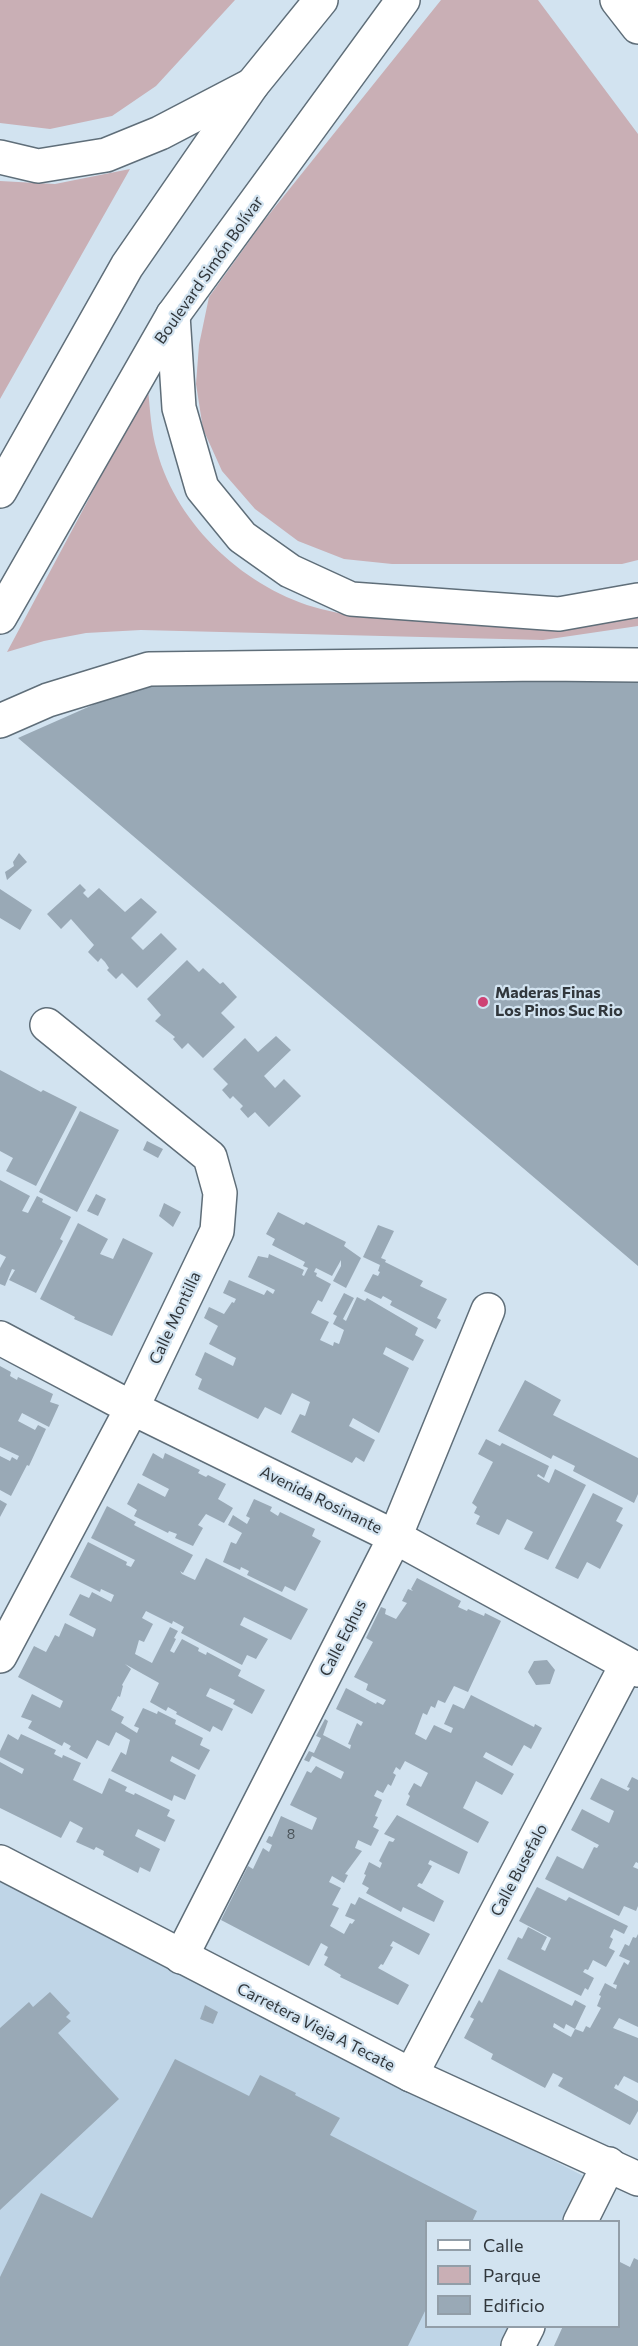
<!DOCTYPE html>
<meta charset="utf-8">
<style>
body{margin:0}
#map{position:relative;width:638px;height:2346px;overflow:hidden;background:#d2e3f0;font-family:Commissioner,sans-serif}
canvas{display:block}
.legend{position:absolute;left:425px;top:2220px;width:195px;height:108px;box-sizing:border-box;background:#d2e3f0;border:2px solid #929ea8;margin:0;padding:8px 10px;list-style:none;font-size:18px;color:#31373c}
.legend li{display:flex;align-items:center;gap:12px;height:30px}
.legend b{width:30px;border:2px solid #929ea8}
</style>
<div id="map">
<canvas width="638" height="2346"></canvas>
<ul class="legend">
<li><b style="height:8px;background:#fff"></b>Calle</li>
<li><b style="height:16px;background:#c9afb5"></b>Parque</li>
<li><b style="height:16px;background:#99a9b6"></b>Edificio</li>
</ul>
</div>
<script>
const g = document.querySelector('canvas').getContext('2d');
g.lineJoin = 'round';
function fill(path, color) { g.fillStyle = color; g.fill(path, 'evenodd'); }
function stroke(path, color, width, dash) { g.strokeStyle = color; g.lineWidth = width; g.lineCap = dash ? 'butt' : 'round'; g.setLineDash(dash || []); g.stroke(path); }
function label(font, color, halo, rows, align = 'center') {
  g.font = font + ' Commissioner,sans-serif'; g.lineWidth = 4.5; g.setLineDash([]); g.textBaseline = 'middle'; g.strokeStyle = halo; g.fillStyle = color; for (const [text, x, y, turn = 0] of rows) {
    g.save(); g.translate(x, y); g.rotate((+turn || 0) * Math.PI / 180); g.textAlign = isNaN(turn) ? turn : align; if (halo) g.strokeText(text, 0, 0); g.fillText(text, 0, 0); g.restore();
  }
}
const built = new Path2D(`
 M0,1879l613,312 -17,30 -170,1v104l114,1 -10,19h-530z`);
const green = new Path2D(`
 M0,0h235l-79,86 -44,30 -62,13 -50,-6z
 M441,0h97l100,134v426l-16,4h-230l-48,-5 -46,-18 -43,-32 -33,-38 -19,-42 -7,-45 3,-39 10,-48 54,-75z
 M130,169l-130,230v-218l55,3z
 M148,388c2,22 3,43 9,63 20,75 90,139 164,158 46,12 93,10 140,11 36,0 73,3 109,2 23,-1 46,-5 68,-8v12l-95,14 -402,-10 -55,3 -42,8 -37,11z`);
const building = new Path2D(`
 M638,676v590l-620,-528 120,-53z
 M19,853l8,9 -20,18 -2,-8 9,-6 -1,-4z
 M80,884l6,6 -3,3 5,5 11,-10 26,24 16,-14 16,14 -26,26 12,12 18,-17 16,16 -40,39 -15,-15 -6,6 -9,-9 2,-2 -4,-6 -4,-4 -3,4 -10,-10 6,-7 -23,-26 -10,10 -14,-15z
 M0,889l32,21 -12,20 -20,-12z
 M187,960l12,12 4,-4 17,16 3,-2 14,15 -16,16 14,14 -32,31 -15,-15 -6,6 -9,-10 2,-2 -20,-16 6,-6 -14,-16z
 M276,1036l15,14 -27,26 11,12 9,-9 17,17 -32,31 -14,-15 -7,6 -8,-9 3,-3 -10,-10 -3,3 -8,-9 6,-6 -15,-15 32,-31 13,14z
 M0,1070l41,22 2,-2 34,17 -41,79 -30,-15 7,-13 -13,-7z
 M80,1111l39,19 -42,82 -38,-20z
 M147,1141l16,8 -5,9 -15,-8z
 M0,1180l30,16 -8,15 6,2 9,-17 6,3 -1,3 29,15 -11,22 3,2 -27,52 -27,-13 6,-10 -3,-1 -7,17 -5,-2v-16l6,-11 -6,-3z
 M96,1194l10,5 -8,17 -11,-5z
 M164,1203l17,9 -8,15 -14,-11z
 M278,1212l26,13 2,-3 40,20 -2,4 17,12 -15,30 -13,-7 8,-15v-6l-9,16 -16,-8 -2,4 3,1 -1,3 15,8 -9,18 -4,-2 -7,13 18,9 -9,18 13,6 1,-4 5,2 5,-14 -11,-6 4,-8 -4,-2 11,-21 10,5 -11,21 3,2 11,-24 8,4 2,-3 51,30 -3,7 9,5 -11,21 -27,-14 -3,7 26,14 -30,65 -26,-15 -4,8 26,14 -11,22 -8,-5 -4,6 -61,-31 9,-18 5,2 5,-14 -18,-9 -11,22 -16,-8 -7,12 -60,-30 4,-10 -7,-4 10,-23 28,14 3,-8 -27,-14 9,-18 -14,-8 5,-11 15,7 8,-12 2,1 2,-4 -13,-6 6,-13 35,15 3,-5 6,4 2,-4 -27,-13 10,-21 10,2 1,-4 35,16 -2,5 2,1 4,-8 -5,-2 2,-4 -33,-17 3,-6 -9,-5z
 M78,1223l30,16 -8,15 13,5 10,-21 30,15 -41,83 -38,-17 1,-2 -35,-18z
 M378,1225l16,6 -13,27 5,2 -1,2 38,19 -3,5 27,13 -10,19 4,2 -5,9 -46,-24 2,-4 -9,-5 -2,3 -17,-8 9,-17 5,2 2,-4 -2,-1 2,-6 -17,-8z
 M0,1366l11,6 -1,4 7,4 1,-3 35,17 -3,8 9,3 -10,22 -27,-14 -4,8 17,9 3,-5 8,4 -17,37 -2,-1 -16,31 -11,-6v-34l10,5 2,-4 5,3 2,-4 -19,-9z
 M525,1380l36,20 -8,15 85,43v36l-4,9 -61,-32 2,-5 -22,-11 -2,4 -53,-28z
 M486,1439l14,7 2,-3 47,23 -5,12 -6,-4 -1,2 12,7 6,-14 31,16 -38,75 -24,-11 9,-17 -26,-13 -8,16 -23,-11 4,-8 -6,-3 3,-6 -5,-4 21,-41 -15,-8z
 M153,1453l10,6 2,-6 35,17 -2,3 8,4 2,-2 18,9 -8,15 15,9 -9,15 -18,-9 -8,11 5,3 -10,18 -18,-8 2,-4 -8,-3 -1,2 -34,-17 3,-6 -10,-6 11,-21 27,14 4,-8 -27,-14z
 M593,1493l30,15 -7,13 7,4 -23,44 -13,-7 -9,17 -23,-11z
 M254,1499l18,8 -2,4 8,5 2,-4 35,17 -3,7 9,5 -26,50 -10,-5 -3,6 -35,-17 2,-4 -8,-4 -1,3 -17,-8 8,-20 5,2 6,-11 -14,-8 5,-10 14,9 3,-6 -4,-2z
 M0,1500l7,4 -7,13z
 M107,1506l29,16 -2,3 59,30 -10,18 -3,-2 2,3 13,6 11,-22 102,51 -17,31 -47,-23 -4,8 28,14 -12,20 -9,-4 -5,10 -61,-32 3,-6 -11,-6 -1,3 -26,-13 -4,7 11,6 -9,18 -5,-2 -4,14 17,9 18,-36 8,4 -4,7 2,1 -6,12 4,2 8,-14 17,9 -1,3 8,4 1,-3 34,18 -3,6 27,14 -13,24 -19,-10 2,-4 -25,-12 -4,8 27,13 -11,22 -9,-5 -3,6 -34,-18 1,-2 -9,-5 -2,4 -16,-9 9,-19 -34,-19 6,5 -9,16 1,1 -3,11 -2,-1 -7,14 13,7 -3,6 16,10 2,-5 -5,-2 9,-18 14,6 1,-3 18,9 -1,4 28,14 -3,7 10,5 -11,20 -27,-14 -2,5 26,14 -11,25 -11,-5 -2,6 -61,-30 10,-19 5,3 4,-15 -14,-8 -7,14 -12,-6 -10,19 -18,-10 2,-3 -7,-4 -2,4 -34,-18 4,-7 -11,-4 11,-23 28,14 3,-7 -45,-24 16,-31 12,6 9,-17 4,2 6,-14 28,14 3,-8 -27,-14 11,-21 9,4 3,-6 19,10 3,-7 -13,-6 -1,3 -30,-15 18,-35 39,20 -1,3 5,2 4,-7 -44,-22z
 M417,1578l44,23 -3,6 9,4 1,-2 16,7 1,-3 16,8 -33,71 -14,-6 -9,17 -7,-3 -3,8 -4,-2 -4,9 -4,-2 -8,21 11,6 8,-15 17,8 2,-5 -9,-4 9,-20 11,5 7,-14 63,32 1,-3 7,4 -11,21 -7,-4 -12,21 -26,-14 -3,5 31,17 -12,21 -26,-14 -13,27 26,14 -11,21 -72,-38 4,-9 -2,-2 6,-11 7,4 7,-14 -23,-12 -5,9 -4,-3 -3,6 3,2 -5,11 -3,-2 -5,9 -6,-3 -3,6 8,4 -7,16 3,1 -5,10 6,3 -8,16 -13,-6 -3,8 7,3 -17,23 3,1 -4,8 -12,-7 -3,6 12,6 -9,17 7,3 -9,18 14,8 6,-11 2,1 3,-4 -10,-4 6,-13 4,2 4,-8 71,37 -11,21 -26,-14 -3,5 3,1 -10,18 -2,-1 -3,4 31,17 -11,20 -58,-28 1,-2 -17,-10 4,-8 -4,-2 4,-8 -7,-4 -12,23 -88,-46 27,-54 5,3 10,-21 6,4 3,-7 -6,-3 3,-6 3,1 9,-21 31,14 5,-12 -27,-13 17,-34 4,2 5,-7 25,13 3,-7 -32,-16 -3,6 -5,-2 5,-9 5,2 7,-15 -5,-2 9,-17 3,2 -5,14 27,14 1,-4 -3,-1 9,-21 4,3 2,-4 -27,-13 10,-21 30,16 1,-2 6,3 3,-5 -20,-10 2,-6 -14,-7 19,-35 -7,-4 15,-31 5,2 -1,5 11,5 11,-16 -5,-2 6,-12 5,2 -2,-2z
 M547,1660l8,10 -5,14 -14,1 -8,-13 6,-11z
 M8,1734l10,6 3,-6 35,16 -2,4 8,4 1,-3 18,8 -8,17 29,14 7,-16 18,9 -2,4 9,4 1,-2 35,17 -3,6 8,4 -10,22 -27,-13 -3,7 25,13 -10,23 -10,-5 -2,6 -35,-18 1,-4 -8,-4 -2,3 -18,-8 7,-14 -13,-7 -9,17 -61,-30v-46l22,12 2,-5 -24,-12v-6z
 M632,1777l6,3v83l-2,-1 -3,5 5,2v37l-2,5 -12,-5 -5,10 -74,-37 12,-23 26,13 11,-22 3,1 2,-3 -28,-15 11,-21 27,14 5,-12 -24,-12 11,-21 27,13 2,-3 -3,-1z
 M397,1815l71,37 -9,22 -29,-14 -2,4 4,2 -10,18 -3,-1 -2,3 27,15 -10,21 -31,-15 -2,5 -35,-19 3,-5 -7,-4 4,-9 -2,-1 5,-12 11,6 2,-5 -3,-2 10,-20 4,1 2,-3 -11,-5z
 M537,1887l29,14 3,-4 59,29 -4,8 -10,-5 -4,8 3,2 -4,9 6,3 -9,16 -13,-7 -5,10 -3,-1 -2,3 11,6 -6,12 -3,-2 -4,8 -74,-37 11,-22 4,2 6,-12 19,10 -6,12 4,2 6,-13 -32,-17z
 M638,1934v93l-19,-9 -6,10 25,10v45l-14,-7 -6,10 -2,-2 -2,4 24,13v10l-8,14 -72,-39 5,-8 -10,-5 -8,15 -54,-29 2,-5 -29,-16 10,-19 -4,-2 9,-17 3,3 17,-34 73,37 3,-6 11,6 -11,23 8,3 3,-6 4,2 11,-20 -4,-2 4,-10 -2,-1 6,-12 11,6 1,-4 -4,-1 11,-22 4,3 2,-4 -11,-5 6,-12 4,2 4,-9 3,1zM554,2023l10,6 2,-5 9,5 -4,8 -18,-10z
 M50,1992l20,21 -4,4 5,4 -13,12 61,66 -119,111v-182l29,-26 4,5z
 M205,2005l13,7 -5,12 -13,-5z
 M175,2059l74,37 11,-21 36,18 -1,2 45,23 -10,17 147,76 -5,11h-46v87l-18,37h-408v-69l41,-84 51,25z
 M634,2258l4,2v86h-84l9,-20h55v-65l12,6z`);
const minor = new Path2D(`
 M0,1338l132,70 263,129 243,133
 M0,1656l132,-248 85,-177 3,-38 -10,-36 -163,-132
 M181,1957l214,-420 93,-227
 M411,2075l216,-411
 M580,2222l29,-58
 M518,2346l10,-20`);
const tertiary = new Path2D(`
 M0,1862l411,213 227,104`);
const primary = new Path2D(`
 M0,491l127,-225 125,-181 69,-85
 M0,617l173,-302 230,-315`);
const trunk = new Path2D(`
 M617,0l21,27
 M0,157l38,9 68,-11 54,-22 92,-48
 M173,315l6,93 23,80 40,49 48,34 61,28 208,15 79,-14
 M0,721l48,-21 101,-31 393,-5 96,1`);
const markers = [
 [483,1002,6,"#ce4274"]
];
const numberNames = [
 ["8",291,1834]
];
const streetNames = [
 ["Boulevard Simón Bolívar",209,270,-55],
 ["Calle Montilla",175,1318,-65],
 ["Avenida Rosinante",321,1500,26],
 ["Calle Eqhus",343,1638,-63],
 ["Calle Busefalo",519,1870,-62],
 ["Carretera Vieja A Tecate",316,2027,27]
];
const poiNames = [
 ["Maderas Finas",495,993],
 ["Los Pinos Suc Rio",495,1011]
];
fill(built, '#bfd5e7');
fill(green, '#c9afb5');
fill(building, '#99a9b6');
stroke(minor, '#5f6e79', 36);
stroke(tertiary, '#5f6e79', 36);
stroke(primary, '#5f6e79', 36);
stroke(trunk, '#5f6e79', 36);
stroke(minor, '#fff', 33);
stroke(tertiary, '#fff', 33);
stroke(primary, '#fff', 33);
stroke(trunk, '#fff', 33);
for (const [x, y, r, color] of markers) { const dot = new Path2D(); dot.arc(x, y, r, 0, 2 * Math.PI); g.fillStyle = color; g.fill(dot); stroke(dot, '#d2e3f0', 2); }
label('14px', '#4b545a', null, numberNames);
label('16px', '#31373c', '#d2e3f0', streetNames);
label('bold 16px', '#31373c', '#d2e3f0', poiNames, 'left');
</script>
